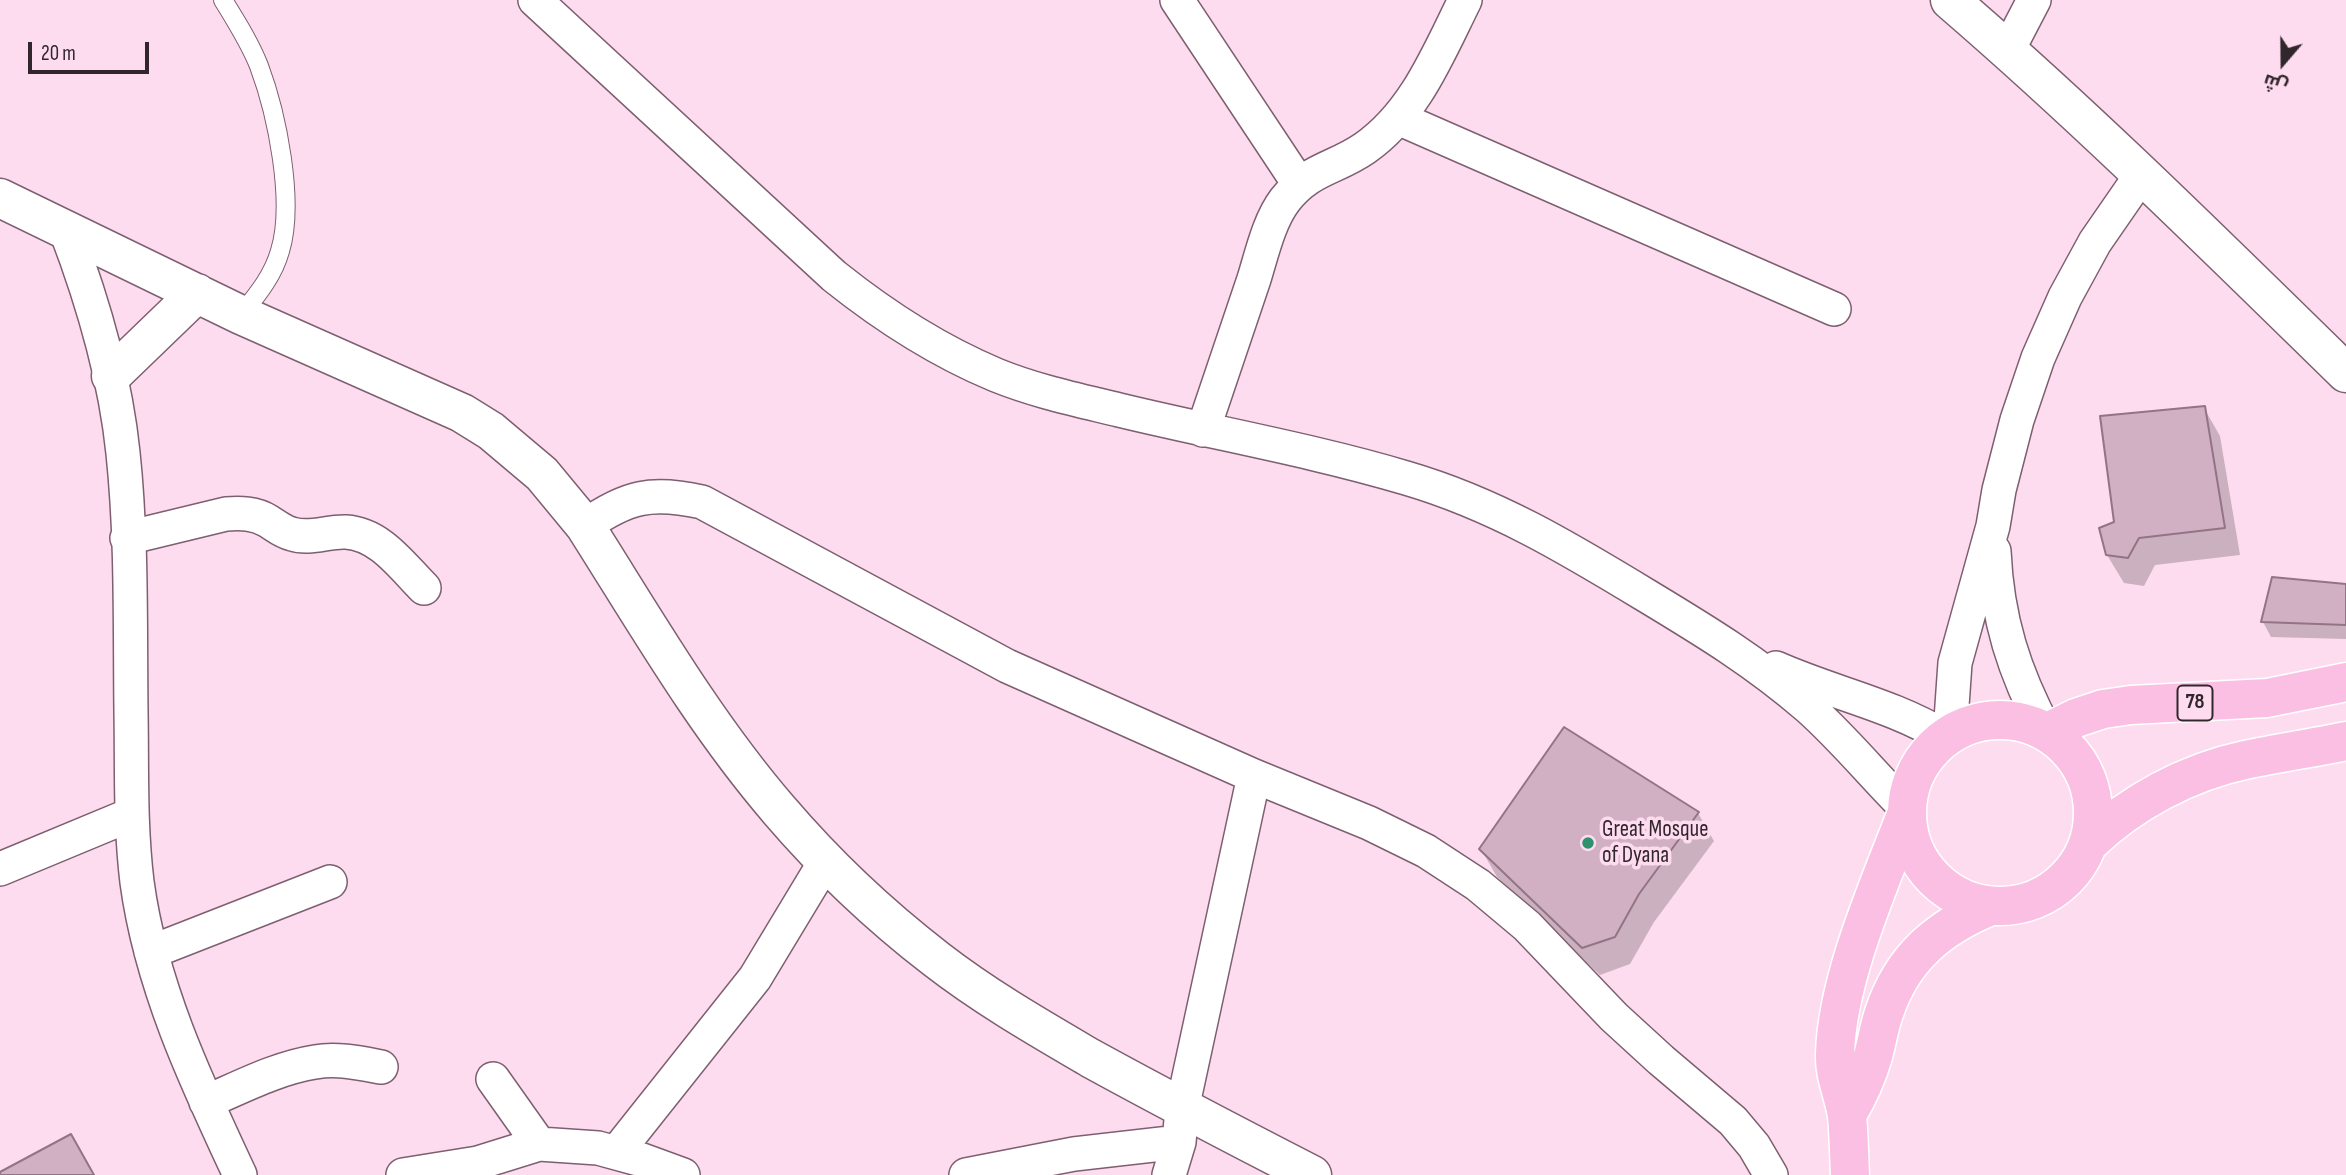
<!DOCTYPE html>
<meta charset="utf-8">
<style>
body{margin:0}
#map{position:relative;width:2346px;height:1175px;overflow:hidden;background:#fedcef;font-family:"Sofia Sans Condensed",Cairo,sans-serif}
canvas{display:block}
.north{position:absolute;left:2248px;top:28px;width:70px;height:70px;-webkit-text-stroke:5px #fedcef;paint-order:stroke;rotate:200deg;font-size:19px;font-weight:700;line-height:28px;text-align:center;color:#32262d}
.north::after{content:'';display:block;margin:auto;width:24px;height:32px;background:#32262d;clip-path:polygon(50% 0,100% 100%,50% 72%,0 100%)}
.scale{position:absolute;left:28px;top:42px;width:121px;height:32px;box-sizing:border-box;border:4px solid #32262d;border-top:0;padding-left:9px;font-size:21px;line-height:24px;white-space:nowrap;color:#32262d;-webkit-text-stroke:5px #fedcef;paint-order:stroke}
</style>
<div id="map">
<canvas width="2346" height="1175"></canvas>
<div class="north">ش</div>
<div class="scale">20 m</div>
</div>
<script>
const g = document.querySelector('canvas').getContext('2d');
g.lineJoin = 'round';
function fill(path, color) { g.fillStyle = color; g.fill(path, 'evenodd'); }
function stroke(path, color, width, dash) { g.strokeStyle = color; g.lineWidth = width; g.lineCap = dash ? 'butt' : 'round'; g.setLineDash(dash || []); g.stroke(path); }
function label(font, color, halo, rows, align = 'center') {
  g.font = font + ' "Sofia Sans Condensed",sans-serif'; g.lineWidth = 7; g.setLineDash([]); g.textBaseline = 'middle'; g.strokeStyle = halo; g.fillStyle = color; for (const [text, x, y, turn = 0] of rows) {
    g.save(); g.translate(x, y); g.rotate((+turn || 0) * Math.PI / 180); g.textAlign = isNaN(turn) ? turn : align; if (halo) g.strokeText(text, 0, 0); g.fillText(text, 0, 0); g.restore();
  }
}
const shadow = new Path2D(`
 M2204,408l16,28 20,119 -85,10 -11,21 -20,-3 -17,-28 9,-32z
 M2273,579l73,7v53l-75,-2 -8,-15z
 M1698,813l16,28 -60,81 -24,42 -30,11 -103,-98 -16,-28z`);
const building = new Path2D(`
 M2205,406l20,122 -86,10 -11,20 -22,-3 -7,-27 15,-6 -14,-106z
 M2272,577l74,7v41l-85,-3z
 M1564,727l135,85 -60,82 -24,43 -33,11 -103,-99z
 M71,1134l23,41h-94v-3z`);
const service = new Path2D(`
 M223,0c13,21 27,43 36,66 18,48 36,136 21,185 -7,25 -23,44 -39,64`);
const minor = new Path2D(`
 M535,0l299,276c50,40 102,74 162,99 39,16 82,25 123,35 95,23 193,40 287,68 89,26 162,70 241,118 58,35 109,66 161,111 35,31 65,68 98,101
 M1177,0l122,184
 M2008,50l26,-50
 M1398,118l436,191
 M65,228c28,73 50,147 58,225 9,85 7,174 8,259 1,57 -1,113 6,170 14,104 59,199 103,293
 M1203,430c17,-50 34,-101 51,-151 8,-26 15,-58 31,-79 25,-32 50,-31 80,-52 50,-35 73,-94 100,-148
 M585,526c42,-30 67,-35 117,-24l305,164 247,110 115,47 57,28 52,34 49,41 87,91 47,43 72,61 21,25 17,29
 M127,538l99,-24c15,-1 29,-1 42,7 8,5 15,11 24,13 18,6 36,-3 54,-2 34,2 56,34 78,56
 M1994,551c3,68 20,121 52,181
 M1776,668c56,25 117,37 169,69
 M1950,734l5,-71 38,-137 6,-36 18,-70 21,-62 27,-61 30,-55 47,-68
 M0,869l130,-54
 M151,952l179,-70
 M493,1079l46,65
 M206,1102c35,-15 71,-34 109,-40 22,-4 45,1 66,5
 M616,1153l139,-175 70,-116
 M403,1175l75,-12 61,-19 59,4 44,12 41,15
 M966,1175l108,-21 105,-12
 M1169,1175l10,-33 3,-33 72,-333`);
const tertiary = new Path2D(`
 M1950,0c137,118 266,246 396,373
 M0,198l241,117 221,98 29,18 51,43 43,52c61,96 119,197 194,284 47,55 100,105 157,149 49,38 103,69 156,100 73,40 146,78 220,116
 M111,376l86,-83`);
const primary = new Path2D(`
 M1907 813a93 93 0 1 1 186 0a93 93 0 1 1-186 0Z
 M2048,732l28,-14 27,-9 28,-4 136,-7 79,-16
 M2089,843c41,-40 99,-71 156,-83 33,-7 67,-12 101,-19
 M1847,1115c11,-19 20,-38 26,-59 4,-14 6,-29 11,-43 18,-55 55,-86 107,-107
 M1850,1175c-1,-19 -1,-39 -3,-59 -3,-21 -13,-40 -12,-62 2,-75 44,-169 71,-239`);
const markers = [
 [1588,843,7,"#30926d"]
];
const shields = [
 [2195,703,35]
];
const shieldNames = [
 ["78",2195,703]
];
const poiNames = [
 ["Great Mosque",1602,830],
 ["of Dyana",1602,856]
];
fill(shadow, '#0003');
fill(building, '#d0b0c2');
stroke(building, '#937486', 2);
stroke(service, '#7d5f70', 20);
stroke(minor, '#7d5f70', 36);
stroke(tertiary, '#7d5f70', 41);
stroke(primary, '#fff', 41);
stroke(service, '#fff', 18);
stroke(minor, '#fff', 33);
stroke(tertiary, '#fff', 38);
stroke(primary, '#fabfe3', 38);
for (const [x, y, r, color] of markers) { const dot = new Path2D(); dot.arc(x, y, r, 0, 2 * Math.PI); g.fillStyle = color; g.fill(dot); stroke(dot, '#fedcef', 2.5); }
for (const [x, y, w] of shields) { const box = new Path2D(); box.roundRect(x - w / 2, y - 17.5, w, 35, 5); g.fillStyle = '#fedcef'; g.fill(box); stroke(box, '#32262d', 2); }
label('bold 21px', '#32262d', null, shieldNames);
label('23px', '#32262d', '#fedcef', poiNames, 'left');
</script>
